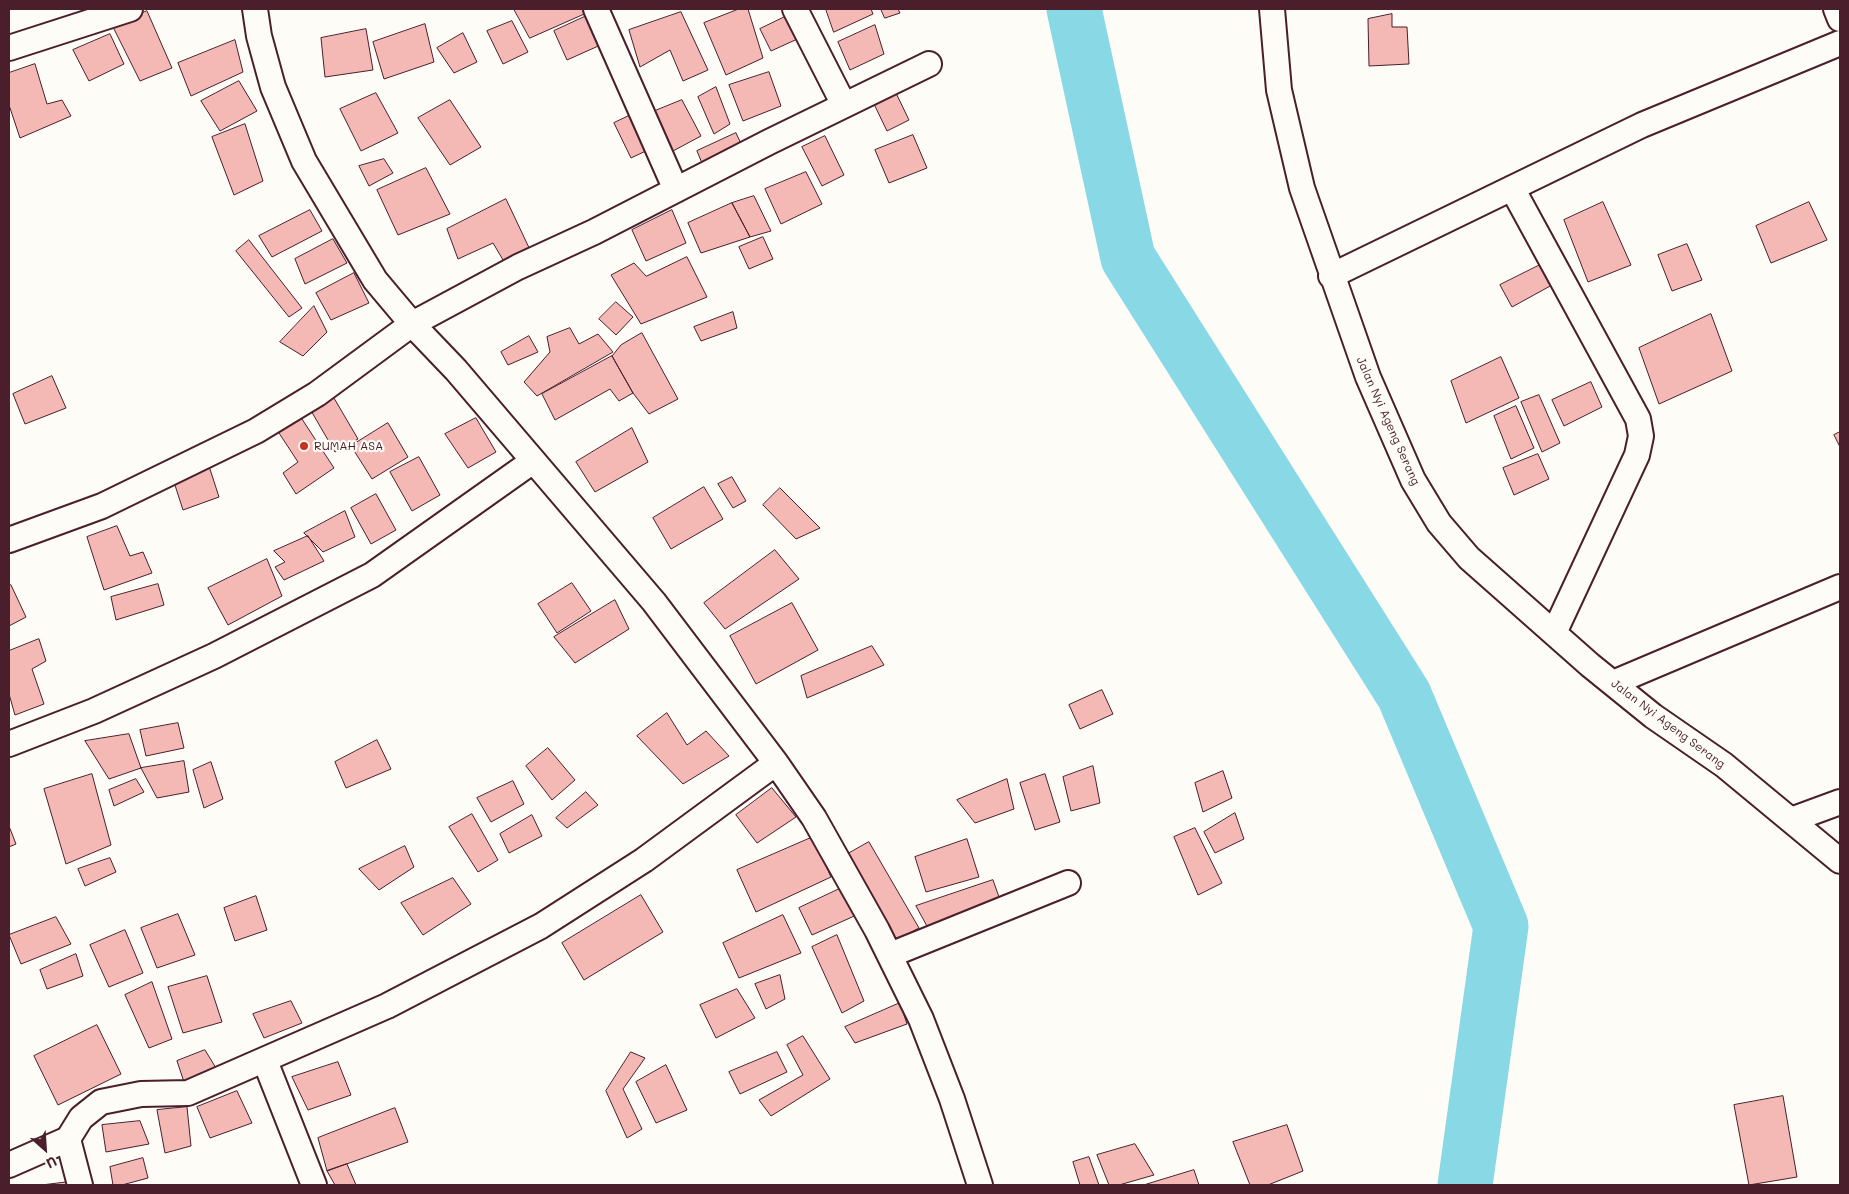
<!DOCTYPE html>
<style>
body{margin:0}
#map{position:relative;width:1849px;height:1194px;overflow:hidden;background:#fdfcf7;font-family:Mali,sans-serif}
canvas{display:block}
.frame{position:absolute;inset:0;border:10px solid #4a1f2b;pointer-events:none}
.north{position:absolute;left:20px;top:1124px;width:50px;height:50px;-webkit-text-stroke:4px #fdfcf7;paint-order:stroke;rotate:154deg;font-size:14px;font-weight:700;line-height:20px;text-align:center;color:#4a1f2b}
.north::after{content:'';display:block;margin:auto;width:18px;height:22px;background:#4a1f2b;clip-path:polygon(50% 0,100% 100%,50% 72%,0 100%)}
</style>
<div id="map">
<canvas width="1849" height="1194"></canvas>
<div class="frame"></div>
<div class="north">U</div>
</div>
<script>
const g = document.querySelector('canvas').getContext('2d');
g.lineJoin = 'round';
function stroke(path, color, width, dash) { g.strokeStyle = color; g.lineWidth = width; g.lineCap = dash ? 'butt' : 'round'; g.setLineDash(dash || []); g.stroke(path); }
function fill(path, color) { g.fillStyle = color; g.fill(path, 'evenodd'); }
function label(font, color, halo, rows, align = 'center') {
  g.font = font + ' Mali,sans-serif'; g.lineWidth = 4.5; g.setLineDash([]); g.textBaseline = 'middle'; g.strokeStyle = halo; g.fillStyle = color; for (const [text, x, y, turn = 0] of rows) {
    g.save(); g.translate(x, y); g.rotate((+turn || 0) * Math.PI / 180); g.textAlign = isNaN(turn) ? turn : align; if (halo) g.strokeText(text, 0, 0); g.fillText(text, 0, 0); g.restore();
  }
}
const river = new Path2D(`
 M1074,9l54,249 276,437 97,231 -36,259`);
const building = new Path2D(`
 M514,9h75l2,2 -61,27z
 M739,9h9l15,49 -37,17 -22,-52z
 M826,9h45l2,5 -39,18z
 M881,9h17l2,4 -15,5z
 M147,11l25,57 -32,13 -27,-54z
 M681,12l27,58 -25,11 -13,-31 -30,17 -11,-37z
 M593,13l12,30 -38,17 -13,-29z
 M793,13l11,23 -33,15 -11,-22z
 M1392,14v13h15l2,37 -40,2 -1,-47z
 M512,21l16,31 -25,12 -16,-33z
 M425,24l9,38 -50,17 -11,-37z
 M875,25l9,29 -34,16 -12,-28z
 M366,29l7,41 -48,7 -4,-39z
 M463,33l14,29 -23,11 -17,-25z
 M110,34l14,30 -35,17 -16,-31z
 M235,40l8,32 -52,24 -13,-33z
 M35,64l12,40 15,-4 9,16 -51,22 -11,-33v-32z
 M769,72l12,34 -38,15 -14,-36z
 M239,81l18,30 -37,20 -19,-30z
 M716,87l14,37 -16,10 -16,-37z
 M895,91l14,29 -22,11 -14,-29z
 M376,93l22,40 -37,18 -21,-42z
 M450,100l31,47 -31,18 -32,-47z
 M682,100l19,36 -28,15 -18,-40z
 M633,114l17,35 -19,9 -17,-35z
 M245,124l18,57 -29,14 -22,-58z
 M736,133l8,17 -40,18 -7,-17z
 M913,135l14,33 -38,15 -14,-33z
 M825,136l19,39 -22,11 -20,-39z
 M384,159l9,14 -24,13 -10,-20z
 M426,168l24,46 -52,21 -21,-45z
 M806,172l16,32 -41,20 -16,-35z
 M754,196l17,35 -21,6 -18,-34z
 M506,199l26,55 -26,11 -13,-22 -35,16 -11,-30z
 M1603,202l28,63 -43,17 -24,-62z
 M1809,202l18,38 -56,23 -15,-37z
 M732,203l18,34 -49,16 -13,-30z
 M310,210l12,21 -50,26 -13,-21z
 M672,210l14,33 -40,18 -14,-31z
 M763,237l10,22 -24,10 -10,-22z
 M333,239l14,24 -42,21 -10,-25z
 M249,240l53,68 -13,9 -53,-66z
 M1687,244l15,36 -30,11 -14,-36z
 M687,257l20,40 -66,27 -30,-49 23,-12 12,13z
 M1542,264l10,21 -40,22 -12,-22z
 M354,273l15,30 -38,17 -15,-27z
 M616,302l17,15 -17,18 -17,-16z
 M314,306l13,26 -24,24 -23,-14z
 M733,312l4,16 -36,13 -7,-14z
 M1711,314l21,57 -73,33 -20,-56z
 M570,328l9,16 19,-10 15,18 -76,44 -13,-14 26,-30 -3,-15z
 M642,333l36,66 -29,15 -16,-21 -21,-37 9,-11z
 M529,336l9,16 -30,13 -7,-13z
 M612,356l21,37 -14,8 -9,-12 -55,31 -13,-26z
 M1501,357l18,41 -53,25 -15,-42z
 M52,376l14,32 -41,16 -12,-30z
 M1591,382l11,25 -38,19 -12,-26z
 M331,393l27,46 -23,13 -25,-43z
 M1539,395l21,48 -18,9 -21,-50z
 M1516,406l18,42 -23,11 -17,-43z
 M300,416l34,52 -38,26 -13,-21 15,-11 -21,-32z
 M476,418l20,34 -28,16 -23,-34z
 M388,423l20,34 -36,22 -21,-33z
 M632,428l16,34 -53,30 -19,-30z
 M1840,432v15l-6,-12z
 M1538,454l11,25 -35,16 -11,-27z
 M419,457l21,38 -28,16 -22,-39z
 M209,466l10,31 -36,13 -10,-31z
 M732,477l14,24 -13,7 -15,-24z
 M704,487l19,32 -52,30 -18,-31z
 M780,488l40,40 -24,11 -33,-34z
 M376,494l20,36 -25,14 -20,-36z
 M345,511l10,26 -32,15 -19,-19z
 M117,526l13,30 13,-4 9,21 -48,17 -17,-53z
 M308,536l16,25 -40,19 -9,-13 10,-5 -11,-11z
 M775,550l24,29 -74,50 -21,-26z
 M267,559l15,37 -54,29 -20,-37z
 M572,583l19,28 -34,22 -19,-29z
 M158,584l6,21 -48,15 -5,-23z
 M11,585l15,32 -17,9v-40z
 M615,600l14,29 -54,34 -21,-26z
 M792,603l26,47 -62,34 -26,-48z
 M39,639l7,22 -14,8 12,35 -29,11 -6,-21v-43z
 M872,646l12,19 -77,33 -6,-22z
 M1102,690l11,24 -33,15 -11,-24z
 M667,713l20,32 19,-14 23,25 -46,28 -46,-48z
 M178,723l6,25 -38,8 -6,-26z
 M129,734l12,34 -32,11 -24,-38z
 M377,740l14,29 -45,19 -11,-26z
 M548,748l27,32 -23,20 -26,-34z
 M184,761l5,31 -32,6 -16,-30z
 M211,762l12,37 -19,9 -11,-38z
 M1093,766l7,37 -29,8 -8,-34z
 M1223,771l9,27 -29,14 -8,-29z
 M92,774l19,71 -45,19 -22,-75z
 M1045,774l15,48 -25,8 -15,-47z
 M136,779l8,13 -30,14 -5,-16z
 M1007,779l7,30 -39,14 -18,-23z
 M513,781l11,23 -33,18 -14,-24z
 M772,788l24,29 -39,26 -21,-28z
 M586,792l12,13 -31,23 -11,-10z
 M1235,813l9,26 -29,14 -11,-21z
 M472,814l26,46 -20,12 -29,-45z
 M532,815l10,21 -33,17 -9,-19z
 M9,826l7,18 -7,3z
 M1195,828l27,55 -24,12 -24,-58z
 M813,837l18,40 -75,35 -19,-42z
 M967,839l12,38 -53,15 -11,-35z
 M869,842l50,86 -26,14 -47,-87z
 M405,846l9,21 -35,23 -20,-21z
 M110,858l6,14 -31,14 -7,-17z
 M453,878l18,26 -48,31 -22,-32z
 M993,880l6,17 -71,31 -12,-22z
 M850,884l11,29 -49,22 -13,-27z
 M641,895l22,37 -79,48 -22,-37z
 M256,896l11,34 -32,11 -11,-33z
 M178,914l17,41 -38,13 -16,-40z
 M783,915l18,38 -62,25 -16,-35z
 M56,917l15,27 -50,20 -12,-29z
 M125,930l18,43 -34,14 -19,-42z
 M837,935l27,66 -22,12 -30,-66z
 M76,954l7,22 -36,13 -7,-19z
 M780,975l5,24 -19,10 -11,-25z
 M207,976l15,46 -39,11 -15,-46z
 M152,982l20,57 -23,9 -24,-53z
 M737,989l18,29 -39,20 -16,-33z
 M291,1001l11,22 -38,15 -11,-24z
 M900,1003l7,21 -52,19 -10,-16z
 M97,1025l24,49 -63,31 -24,-49z
 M803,1036l27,43 -59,37 -12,-16 44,-25 -16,-30z
 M205,1050l11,18 -32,14 -7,-21z
 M631,1052l14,6 -22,31 19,40 -15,9 -21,-47z
 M777,1052l10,20 -47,22 -11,-22z
 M338,1062l13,33 -43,15 -16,-33z
 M666,1065l21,45 -31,13 -20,-41z
 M237,1091l15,32 -42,15 -13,-31z
 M1783,1096l14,81 -48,8 -15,-80z
 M187,1107l4,39 -26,7 -8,-43z
 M395,1108l13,34 -81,29 -9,-33z
 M140,1121l9,23 -43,8 -4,-27z
 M1287,1125l16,46 -35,14h-18l-17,-43z
 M1135,1144l19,31 -35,10h-10l-12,-30z
 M1089,1157l10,28h-21h2l-7,-23z
 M143,1158l5,20 -26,7h-9l-3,-18z
 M347,1164l9,21h-21l-8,-14z
 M1194,1170l5,15h-55z
 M77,1181v4h-35z`);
const minor = new Path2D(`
 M255,9l4,27 14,51 31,74 71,119 37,44 44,46 198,232 122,161 38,55 63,112 44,89 31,80 28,86
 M596,9l80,181
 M795,9l49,96
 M1272,9l7,81 23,98 66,189 45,103 26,43 30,35 121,107 63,51 71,49 116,96
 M1836,9l4,10
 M9,48l121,-39
 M1512,188l126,231 3,17 -4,19 -83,178
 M1331,276l311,-151 198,-82
 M9,540l93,-34 154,-75 61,-37 95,-70 106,-57 76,-35 175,-90 160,-78
 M1613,683l227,-96
 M9,744l85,-33 120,-55 158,-81 161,-114
 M1791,820l49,-18
 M890,955l178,-72
 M265,1061l49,124
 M68,1139l12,46
 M9,1165l59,-26 13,-21 20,-16 40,-8 47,-1 199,-87 154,-80 103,-66 132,-97`);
const markers = [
 [304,446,5,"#c8321e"]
];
const streetNames = [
 ["Jalan Nyi Ageng Serang",1388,421,66],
 ["Jalan Nyi Ageng Serang",1668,724,37]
];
const poiNames = [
 ["RUMAH ASA",314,446]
];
stroke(river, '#89d8e6', 55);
fill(building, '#f4b8b5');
stroke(building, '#4a1f2b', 1);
stroke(minor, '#4a1f2b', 28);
stroke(minor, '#fdfcf7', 24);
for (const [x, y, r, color] of markers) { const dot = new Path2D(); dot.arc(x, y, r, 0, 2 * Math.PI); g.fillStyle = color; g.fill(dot); stroke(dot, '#fdfcf7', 2); }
label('12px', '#4a1f2b', '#fdfcf7', streetNames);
label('12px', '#4a1f2b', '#fdfcf7', poiNames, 'left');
</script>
